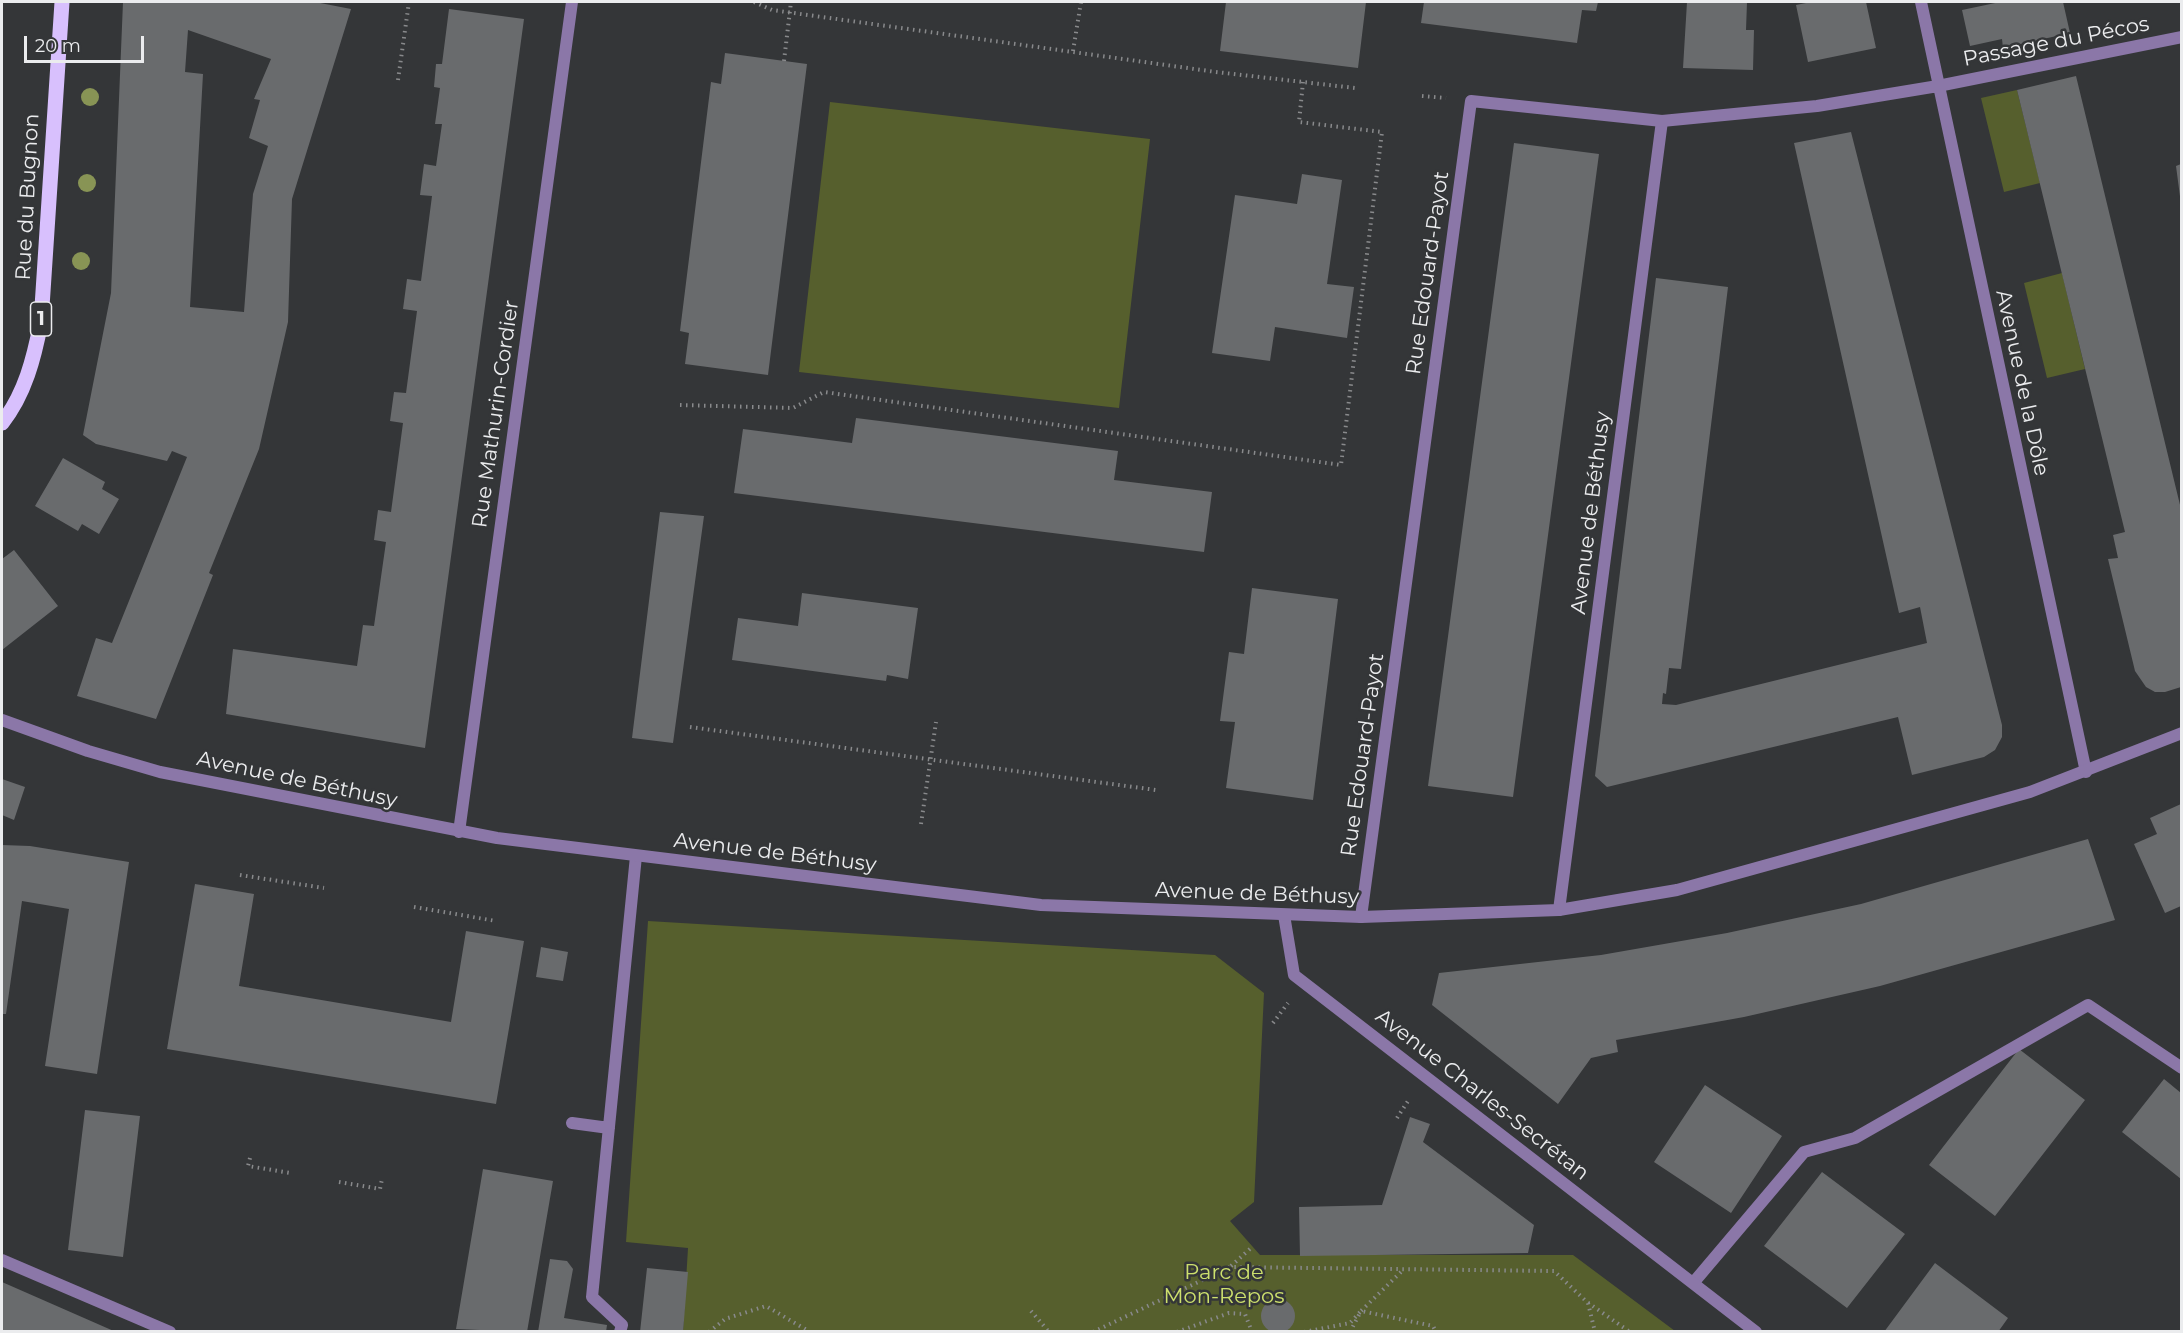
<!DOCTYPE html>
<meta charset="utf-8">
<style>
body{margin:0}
#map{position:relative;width:2183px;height:1333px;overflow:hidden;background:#343638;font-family:Montserrat,sans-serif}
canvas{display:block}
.frame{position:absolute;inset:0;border:3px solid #ebecee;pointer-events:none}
.scale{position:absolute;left:24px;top:36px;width:120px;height:27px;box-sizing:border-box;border:3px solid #ebecee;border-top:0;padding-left:8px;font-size:18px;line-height:21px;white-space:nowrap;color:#ebecee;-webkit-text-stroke:4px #343638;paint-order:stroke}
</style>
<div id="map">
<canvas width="2183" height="1333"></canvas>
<div class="frame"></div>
<div class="scale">20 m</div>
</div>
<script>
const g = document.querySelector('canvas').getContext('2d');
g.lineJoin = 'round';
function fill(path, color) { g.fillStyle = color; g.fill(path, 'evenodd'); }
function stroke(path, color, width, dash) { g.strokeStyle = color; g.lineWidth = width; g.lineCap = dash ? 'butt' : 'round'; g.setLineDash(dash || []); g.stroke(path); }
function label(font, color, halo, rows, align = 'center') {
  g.font = font + ' Montserrat,sans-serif'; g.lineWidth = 5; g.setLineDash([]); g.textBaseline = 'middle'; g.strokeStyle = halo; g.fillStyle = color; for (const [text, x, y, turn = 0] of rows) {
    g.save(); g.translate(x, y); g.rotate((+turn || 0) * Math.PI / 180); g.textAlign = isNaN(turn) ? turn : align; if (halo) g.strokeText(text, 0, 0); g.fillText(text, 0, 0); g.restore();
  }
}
const green = new Path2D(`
 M2017,90l23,93 -36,9 -23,-94z
 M830,102l320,37 -31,269 -320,-36z
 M2062,273l23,96 -38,9 -23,-95z
 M648,921l567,34 49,38 -10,209 -24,19 30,34h313l102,76h-992l5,-83 -62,-6z`);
const building = new Path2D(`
 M123,2h192l36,7 -59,190 -4,123 -29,127 -50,124 4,2 -57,144 -79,-23 19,-58 16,5 75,-186 -15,-6 -5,10 -71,-17 -13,-9 28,-142zM188,30l83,29 -17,40 6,1 -11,38 19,8 -15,48 -9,118 -54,-5 13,-233 -18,-2z
 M1226,2h140l-8,66 -138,-17z
 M1424,2h174l-2,9 -14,-1 -5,33 -156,-20z
 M1687,2h60l-1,28h8l-1,40 -70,-2z
 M1811,2h55l10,46 -68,14 -12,-57z
 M2000,2h63l7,31 -67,15 -1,-9 -32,7 -8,-36z
 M449,9l75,10 -99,729 -199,-34 7,-65 124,17 6,-41 11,1 12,-84 -12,-2 4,-30 13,2 12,-89 -13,-2 4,-29 12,1 11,-82 -14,-2 4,-30 14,2 11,-85 -12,-1 4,-31 12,2 6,-42h-7l5,-36 -6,-1 2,-23h6z
 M725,53l82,11 -39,311 -83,-11 4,-31 -9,-2 31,-249 10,2z
 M2076,76l105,433v178l-16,5h-10l-9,-5 -11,-16 -27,-112 10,-1 -5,-23 12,-3 -108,-442z
 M1851,132l151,593v12l-7,13 -11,7 -72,18 -14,-58 -291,70 -12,-11 61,-498 72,9 -47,382 -12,-1 -3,26 -3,-1 -1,11 14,1 251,-62 -7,-36 -21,6 -105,-470z
 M1514,143l85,11 -86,643 -85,-11z
 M2181,164v40l-5,-38z
 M1302,174l40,6 -15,104 27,3 -7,51 -72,-11 -5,34 -58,-8 23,-158 62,9z
 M856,418l262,33 -4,29 98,12 -8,60 -470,-59 9,-64 109,14z
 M63,458l42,24 -3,7 17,10 -20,35 -17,-10 -4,7 -43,-25z
 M660,512l44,4 -31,227 -41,-5z
 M14,550l44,56 -56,44v-91z
 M1252,588l86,11 -25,201 -87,-12 9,-66 -15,-1 9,-69 15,2z
 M802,593l116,15 -10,71 -21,-4 -1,6 -154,-21 6,-42 60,8z
 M2,779l23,8 -11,33 -12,-5z
 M2181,804v102l-16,7 -31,-69 23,-10 -7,-16z
 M2088,839l27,81 -235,66 -136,31 -128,23 2,12 -27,6 -33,46 -126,-99 7,-32 162,-18 126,-22 134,-29z
 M2,845l28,1 99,16 -32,212 -52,-8 24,-157 -47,-8 -16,113h-4z
 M195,884l59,10 -15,92 212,36 15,-91 58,10 -28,163 -329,-55z
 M541,947l27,5 -5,29 -27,-4z
 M2019,1049l66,51 -90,116 -66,-51z
 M2164,1079l17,14v86l-59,-47z
 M1705,1085l77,51 -51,77 -77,-51z
 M85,1110l55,6 -17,141 -55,-7z
 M1410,1117l20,7 -7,18 111,83 -6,28 -228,3 -1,-49 83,-2z
 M483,1169l70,12 -26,151 -71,-3z
 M1822,1172l83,62 -58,74 -83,-62z
 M550,1259l17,2 6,8 -9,49 43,7 -1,7h-68z
 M1935,1263l73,55 -10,14h-114z
 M647,1268l41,4 -5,60h-43z
 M2,1282l114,50h-114z
 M1261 1316a17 17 0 1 1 34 0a17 17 0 1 1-34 0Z`);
const path = new Path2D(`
 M754,2l18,8 444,62 139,16
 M1073,51l8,-49
 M398,80l11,-78
 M1422,96l24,2
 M680,405l113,3 31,-16 517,73 41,-333 -83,-10 4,-40
 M690,727l466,63
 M921,824l15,-102
 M240,875l84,13
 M414,907l82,14
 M1273,1023l15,-20
 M1397,1118l13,-20
 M250,1158l-2,8 42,7
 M339,1182l41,7 2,-10
 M1231,1266l21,-19
 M1588,1303l7,29
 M1031,1311l18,21
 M709,1332l16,-13 41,-13 44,26
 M1093,1332l137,-65 324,4 33,31 43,30
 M1177,1332l52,-19 16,1 7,18
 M1304,1332l46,-9 11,-12 72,15 3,6
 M1350,1332l11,-21 43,-42`);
const service = new Path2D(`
 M1559,910l103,-789
 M572,1123l37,5
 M2,1260l168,72
 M1694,1282l110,-130 51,-14 233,-133 94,63
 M620,1332l2,-7 -30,-28 44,-441`);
const minor = new Path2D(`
 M1921,2l165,770
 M459,832l113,-830
 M1284,915l10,60 462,357
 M1361,917l110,-816 191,20 155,-15 121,-20 244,-49`);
const tertiary = new Path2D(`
 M2,720l86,31 72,21 337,66 544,67 320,12 198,-7 118,-20 353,-98 152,-59`);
const primary = new Path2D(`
 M2,423c23,-29 32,-65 39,-101l21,-320`);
const pathBridge = new Path2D(`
 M784,61l7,-59`);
const trees = [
 [90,97],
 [87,183],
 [81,261]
];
const shields = [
 [41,319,21]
];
const shieldNames = [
 ["1",41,319]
];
const streetNames = [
 ["Passage du Pécos",2056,42,-11],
 ["Rue du Bugnon",28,197,-87],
 ["Rue Edouard-Payot",1428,273,-82],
 ["Avenue de la Dôle",2022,383,78],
 ["Rue Mathurin-Cordier",496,414,-82],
 ["Avenue de Béthusy",1591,513,-83],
 ["Rue Edouard-Payot",1363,755,-82],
 ["Avenue de Béthusy",297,780,12],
 ["Avenue de Béthusy",775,853,7],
 ["Avenue de Béthusy",1257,894,2],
 ["Avenue Charles-Secrétan",1482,1095,38]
];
const parkNames = [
 ["Parc de",1224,1273],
 ["Mon-Repos",1224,1297]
];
fill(green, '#565f2d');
fill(building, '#696b6d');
stroke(path, '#898a8c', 4, [1.5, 4.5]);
stroke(service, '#8b77a8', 12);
stroke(minor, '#8b77a8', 12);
stroke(tertiary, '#8b77a8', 12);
stroke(primary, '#d8c0fd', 15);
stroke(pathBridge, '#898a8c', 4, [1.5, 4.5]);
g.fillStyle = '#889455';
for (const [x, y] of trees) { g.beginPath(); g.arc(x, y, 9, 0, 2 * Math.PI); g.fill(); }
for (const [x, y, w] of shields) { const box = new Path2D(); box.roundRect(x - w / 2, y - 17, w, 34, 4.5); g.fillStyle = '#343638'; g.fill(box); stroke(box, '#ebecee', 1.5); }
label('bold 20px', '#ebecee', null, shieldNames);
label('21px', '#ebecee', '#343638', streetNames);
label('21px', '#cde06d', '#343638', parkNames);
</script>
